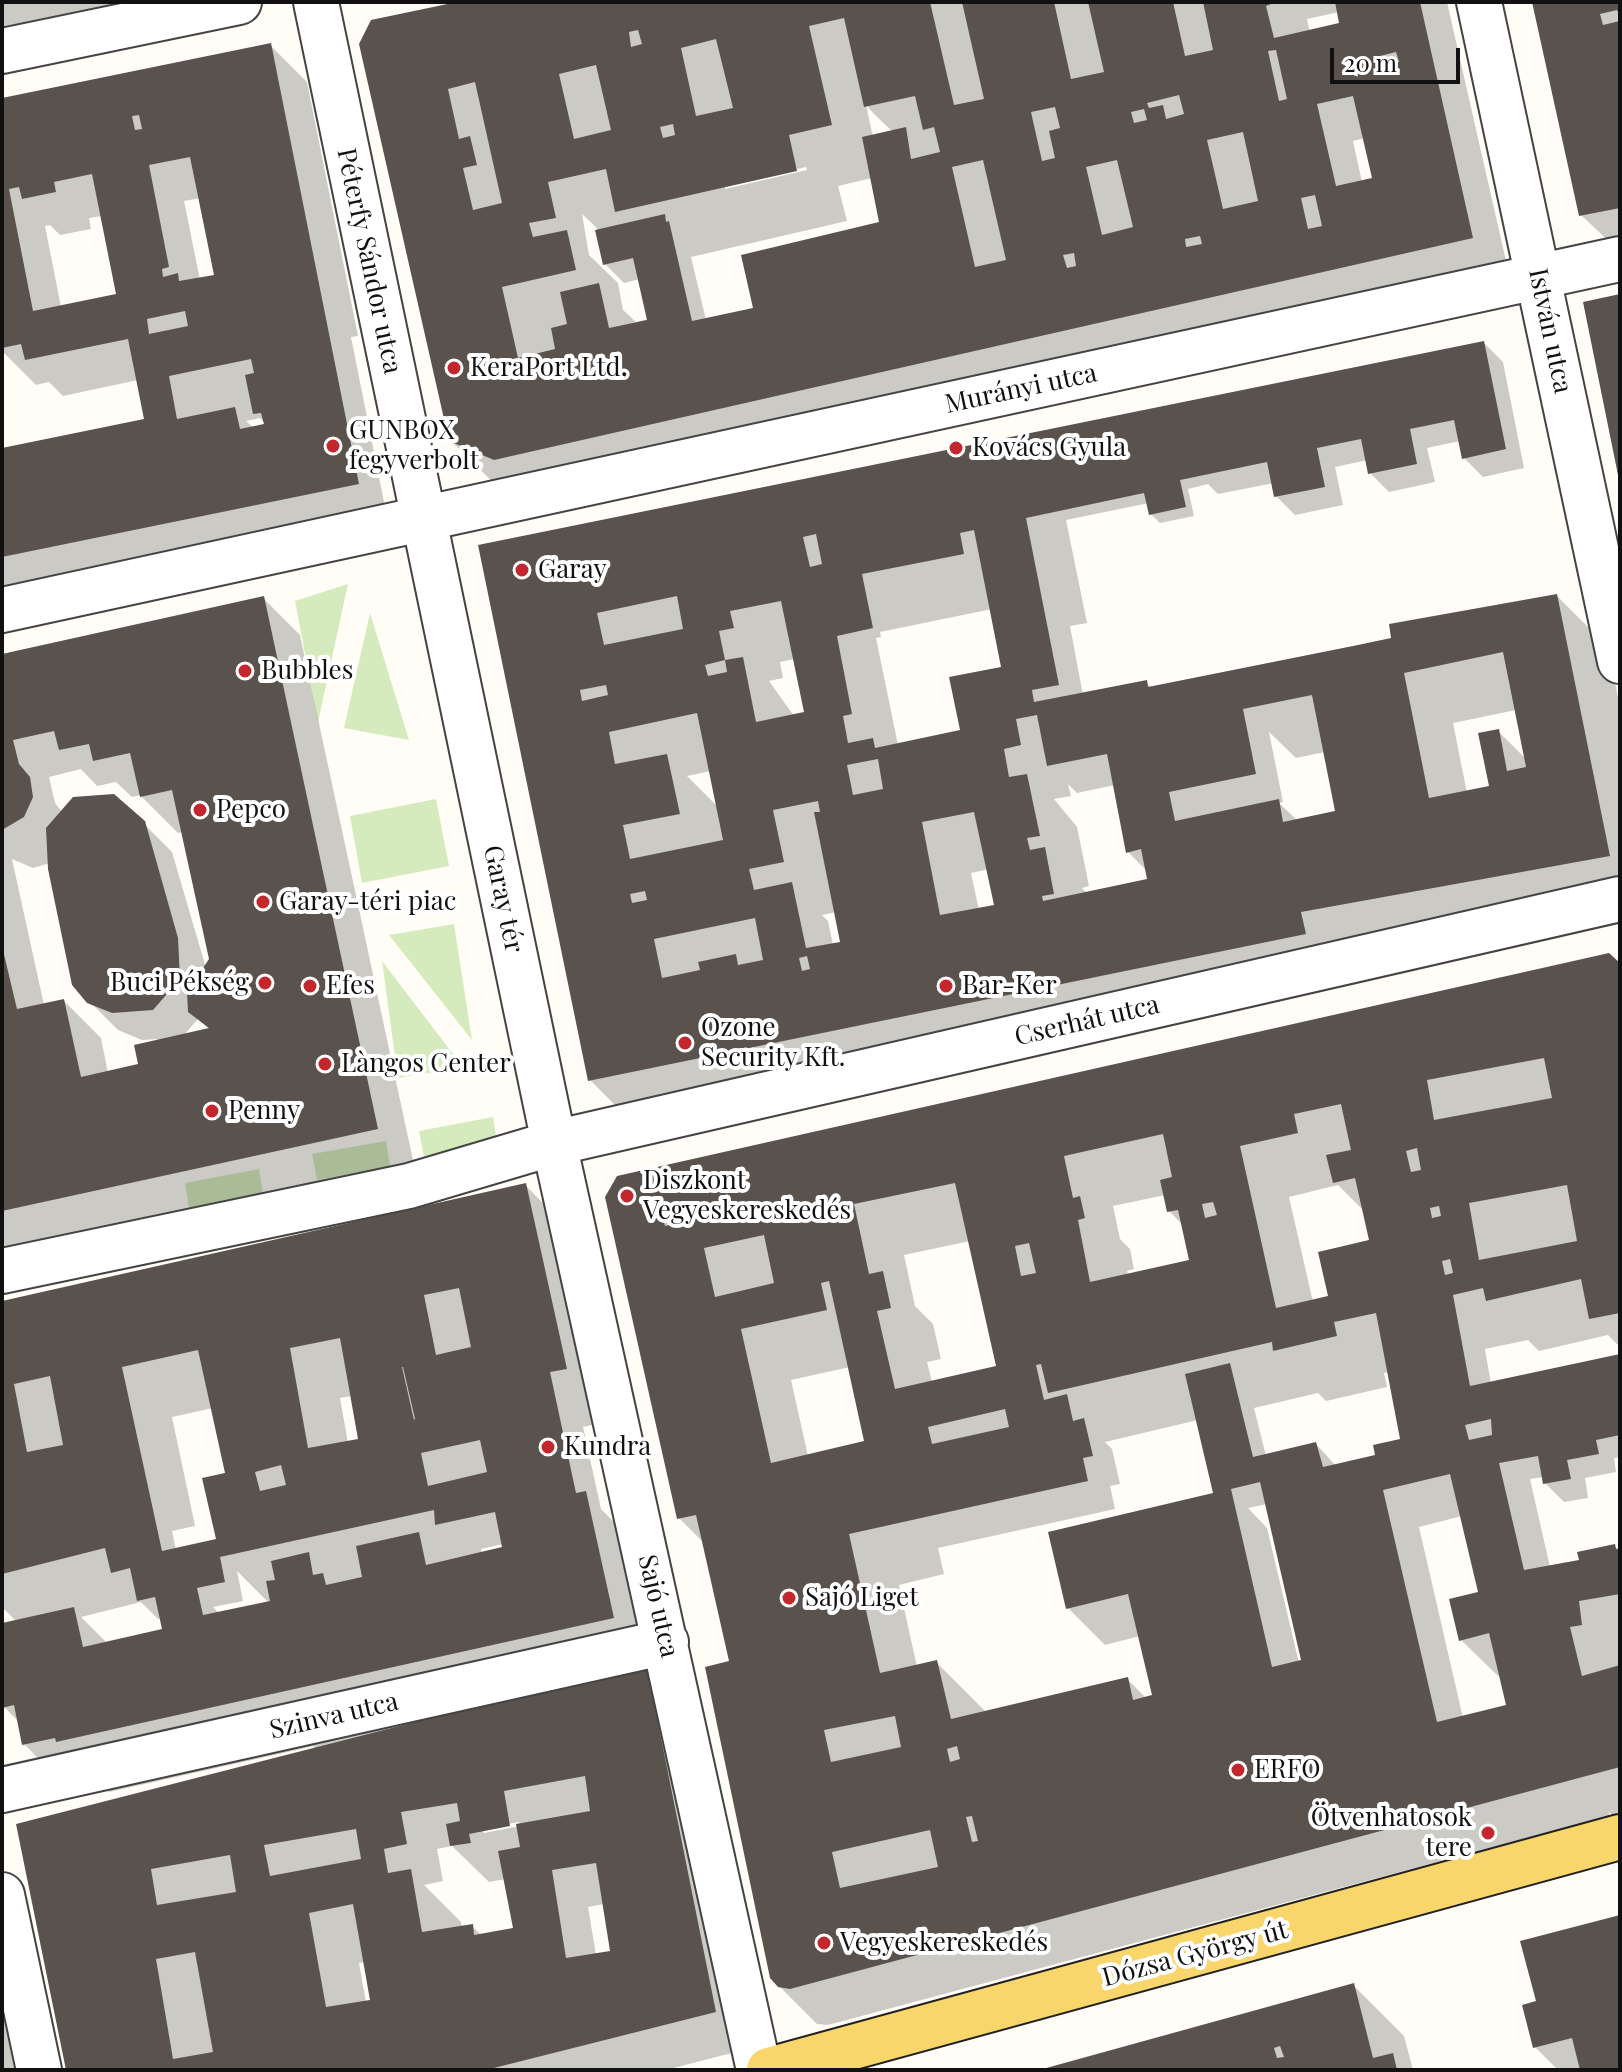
<!DOCTYPE html>
<meta charset="utf-8">
<style>
body{margin:0}
#map{position:relative;width:1622px;height:2072px;overflow:hidden;background:#fffdf5;font-family:"Playfair Display",serif}
canvas{display:block}
.frame{position:absolute;inset:0;border:4px solid #111;pointer-events:none}
.scale{position:absolute;left:1330px;top:48px;width:130px;height:36px;box-sizing:border-box;border:4px solid #111;border-top:0;padding-left:10px;font-size:24px;line-height:28px;white-space:nowrap;color:#111;-webkit-text-stroke:6px #fff;paint-order:stroke}
</style>
<div id="map">
<canvas width="1622" height="2072"></canvas>
<div class="frame"></div>
<div class="scale">20 m</div>
</div>
<script>
const g = document.querySelector('canvas').getContext('2d');
g.lineJoin = 'round';
function fill(path, color) { g.fillStyle = color; g.fill(path, 'evenodd'); }
function stroke(path, color, width, dash) { g.strokeStyle = color; g.lineWidth = width; g.lineCap = dash ? 'butt' : 'round'; g.setLineDash(dash || []); g.stroke(path); }
function label(font, color, halo, rows, align = 'center') {
  g.font = font + ' "Playfair Display",serif'; g.lineWidth = 8; g.setLineDash([]); g.textBaseline = 'middle'; g.strokeStyle = halo; g.fillStyle = color; for (const [text, x, y, turn = 0] of rows) {
    g.save(); g.translate(x, y); g.rotate((+turn || 0) * Math.PI / 180); g.textAlign = isNaN(turn) ? turn : align; if (halo) g.strokeText(text, 0, 0); g.fillText(text, 0, 0); g.restore();
  }
}
const green = new Path2D(`
 M348,584l-30,138 -23,-121z
 M370,613l39,127 -65,-12z
 M436,799l13,67 -87,17 -12,-67z
 M454,924l18,116 -83,-105z
 M382,961l81,106 -65,11z
 M493,1117l4,26 -73,14 -5,-26z
 M386,1141l4,25 -73,14 -5,-26z
 M259,1169l4,25 -74,14 -4,-25z`);
const shadow = new Path2D(`
 M2,2h199l-199,43z
 M467,2h980l62,272 -1007,217 -52,-51 -89,-396zM1339,12l3,13 -32,7 -3,-13zM866,105l9,10 18,17 -20,5zM1365,138l9,41 -12,3 -9,-41zM806,167l1,3 -82,19v-4zM872,178l9,45 -126,86 -49,11 -15,-63 156,-36 -9,-35zM582,214l18,17 5,33 19,19 16,-4 12,39 -16,4 -13,-12 -5,-27 -29,-28z
 M1535,2h85v250l-39,-37z
 M270,45l37,37 51,254 -7,1 35,175 -384,89v-151l144,-30 -8,-40 -75,16 -14,-14 -13,3 -34,-34v-251zM201,198l15,78 -16,4 -16,-79zM102,216l16,80 -57,11 -16,-81 5,-1 10,10 31,-6 -2,-11zM260,418l7,8 -13,2 -8,-7z
 M1484,343l19,19 21,106 -41,9 -19,-19 -4,-17 -33,7 8,34 -46,10 -19,-19 -2,-13 -33,7 8,38 -48,10 -19,-19 -2,-13 -56,11 -10,-10 -20,5 6,27 -34,7 -9,-9 -2,-11 -83,17 21,103 -17,3 13,69 63,-13 6,6 242,-49 163,-43 51,51 12,61v205l-269,50 5,21 -481,98 -248,35 -37,-37 -109,-534zM992,609l11,59 -39,64 -66,13 -22,-107 5,-1 -1,-5zM795,659l12,59 -13,-2 -25,-35 14,-3 -3,-16zM1516,710l11,50 -29,-29 -7,57 -24,5 -14,-70zM1269,732l27,26 29,-6 13,61 -40,8 -19,-18 4,-1zM711,771l8,37 -32,-32zM1068,784l9,9 38,-8 13,67 20,20 2,9 -62,13 -6,-6 7,-2 -12,-59 -23,-28 17,-3zM989,869l7,37 -17,4 -8,-37zM836,912l6,31 -9,2 -5,-24 -6,-6z
 M263,598l37,37 114,530 -412,91v-600zM81,769l16,17 19,-4 16,15 8,-2 38,38 5,-1 28,128 -5,8 -34,-116 -29,-29 -81,-11 -7,-9 -6,-26zM12,859l21,9 17,-5 39,138 29,29 24,10 16,-1 -18,27 -32,7 -7,-35 -37,-37 -20,4zM198,1019l12,11 -27,6z
 M1620,965v382l-12,-12 -69,16 -11,-11 -43,9 6,35 129,-28v101l-6,1 2,14 -31,6 3,20 -24,4 -19,-19 -1,-6 -14,2 20,88 31,-6 34,-15 5,5v273l-11,-12v4l-781,209 -11,-1 -38,-38 -48,-323 -26,-119 -26,-26 -71,-321zM1338,1185l27,27 6,30 -40,56 -18,4 -24,-105zM1165,1195l4,16 15,15 7,36 -63,14 -1,-5 7,-2 -4,-20 -10,-10 -7,-33zM970,1241l29,126 -67,15 -5,-20 14,-3 -8,-35 -18,-18 -11,-51zM850,1367l16,76 -58,13 -17,-76zM1389,1372l15,68 -26,17 -42,9 -20,-22 -50,12 -12,-48 64,-15 8,8 61,-14 -3,-14zM1198,1420l17,74 -147,114 37,37 35,-9 15,61 -8,2 -20,-20 -141,33 -50,-50 -19,5 -18,-82 45,-11 -6,-26 177,-39 -5,-23 10,-2 -8,-35 -7,-7zM1267,1504l37,157 -5,2 -32,-135 -19,-20zM1462,1516l18,78 -19,46 37,36 3,-1 8,32 -46,11 -44,-191z
 M525,1185l51,51 41,183 -34,8 18,82 21,21 27,124 -257,58 3,17 250,-63 37,36 69,346 -85,22h-598l-50,-245 297,-75 -1,-4 -205,46 -4,-4 -30,7 -51,-51 -4,-21 -16,-16 -2,-7v-75l15,-3 -15,-15v-305zM352,1396l8,45 -12,2 -8,-45zM213,1408l14,67 -9,66 -42,9 -4,-19 23,-5 -23,-109zM503,1544l1,5 -22,5 -1,-5zM237,1571l32,32 -49,11 -7,-7 30,-6zM141,1602l17,17 4,-1 2,12 -57,13 -26,-26zM519,1822l1,4 -36,7 -3,-4zM452,1846l37,36 17,-3 11,50 -35,7 -10,-10 -10,1 -1,-5 -37,-37 19,-4 -6,-32zM604,1904l8,48 -16,3 -8,-48zM365,1962l7,39 -6,1 -7,-39z
 M1620,1918v152h-62l-23,-23 3,-45z
 M2,1973l22,97h-22z
 M1353,1985l51,51 9,34h-370z`);
const building = new Path2D(`
 M457,2h473l24,103 30,-6 -22,-97h92l17,77 33,-7 -16,-70h85l12,54 28,-6 -10,-48h73l-10,4 8,32 65,-15 -4,-21h85l53,236 -979,222 -45,-19 -90,-397 12,-24zM844,18l20,89 51,-11 8,34 11,-3 6,25 -29,7 -5,-32 -44,10 17,85 -138,33 12,53 -61,13 -23,-100 -3,1 -1,-8 -70,16 8,35 30,-7 14,62 -38,8 -10,-45 -39,9 7,32 -16,4 4,21 -37,9 -16,-71 74,-17 -9,-40 -34,7 -4,-14 27,-5 -8,-36 58,-13 9,43 182,-41 -8,-36 43,-10 -23,-99zM638,30l4,14 -11,3 -2,-15zM716,39l17,69 -37,8 -15,-68zM1276,50l11,49 -8,2 -11,-50zM1396,52l3,10 -20,5 -3,-10zM596,65l15,65 -37,9 -15,-65zM475,82l27,121 -29,7 -10,-42 14,-3 -7,-29 -11,3 -11,-50zM1179,95l5,19 -18,5 -3,-14 -14,3 -2,-5zM1353,96l19,82 -36,8 -19,-82zM1055,107l5,21 -11,3 6,27 -13,3 -11,-49zM1144,109l3,11 -13,3 -3,-11zM673,124l2,11 -12,3 -3,-11zM1243,132l15,69 -35,8 -16,-69zM983,160l23,100 -31,7 -23,-100zM1117,160l16,67 -31,8 -16,-68zM1315,195l7,31 -14,3 -7,-31zM1200,236l2,8 -16,3 -1,-8zM1074,253l2,13 -9,2 -4,-13z
 M1532,2h88v15l-3,-7 -17,4 3,11 17,-4v187l-41,8z
 M271,43l88,441 -357,73v-109l142,-29 -16,-80 -103,21 -4,-16 -19,4v-250zM139,115l3,14 -7,1 -3,-14zM190,157l24,118 -35,6 -1,-8 -15,4 -1,-8 7,-2 -20,-102zM92,174l24,120 -83,17 -24,-122 10,-2 3,12 34,-7 -2,-10zM185,311l3,15 -39,8 -2,-15zM251,359l3,14 -9,2 8,39 8,-1 3,11 -24,5 -5,-22 -58,12 -8,-43z
 M1620,294v185l-1,1 -36,-178z
 M1484,341l22,108 -44,10 -8,-39 -44,9 7,35 -49,10 -7,-35 -44,9 8,39 -51,10 -7,-35 -87,18 6,27 -37,8 -5,-22 -118,25 33,167 -27,5 2,12 113,-22 1,7 210,-42 33,-7 -2,-14 168,-30 53,262 -309,56 5,22 -718,147 -110,-536zM974,530l27,137 -52,10 11,53 -85,18 -2,-10 -25,5 -5,-27 9,-2 -15,-78 36,-8 -11,-54 102,-20 -4,-21zM816,534l6,30 -12,3 -7,-30zM677,596l6,33 -79,16 -7,-32zM781,601l23,111 -48,10 -13,-65 -18,3 2,12 -19,4 -3,-11 20,-5 -6,-29 15,-3 -4,-17zM1503,652l23,115 -19,4 -8,-42 -21,4 11,53 -60,12 -25,-125zM606,685l2,10 -26,6 -2,-11zM1312,695l23,116 -52,11 -4,-23 -104,22 -6,-29 87,-18 -13,-65zM697,713l26,127 -93,19 -7,-34 57,-11 -13,-60 -52,10 -6,-32zM1037,715l10,51 60,-12 19,99 15,-4 6,30 -104,22 -1,-5 12,-2 -9,-47 -15,3 -3,-12 13,-2 -13,-62 -18,3 -5,-28 17,-4 -5,-26zM878,759l5,30 -30,6 -6,-30zM818,801l2,11h-6l26,130 -34,6 -14,-66 -38,8 -5,-21 35,-7 -11,-52zM974,812l20,93 -54,10 -18,-93zM645,891l2,9 -15,3 -2,-9zM755,918l8,42 -25,5 -2,-11 -38,8 2,8 -38,8 -8,-39zM807,956l3,13 -8,2 -3,-13z
 M264,596l114,533 -376,82v-265l15,63 47,-10 17,78 57,-13 -4,-19 75,-17 -21,-16 -1,-20 22,-33 -37,-169 -32,7 -10,-44 -37,8 -4,-17 -30,6 -5,-19 -41,9 6,24 11,13 3,20 -9,20 -22,13v-176z
 M114,794l31,27 33,117 2,41 -27,31 -41,3 -25,-10 -15,-18 -24,-116 -2,-41 27,-31z
 M1609,953l11,10v350l-31,6 -8,-40 -95,22 -3,-13 -30,7 17,91 150,-32v81l-24,5 3,14 -32,6 4,19 -28,5 -5,-28 -39,7 25,107 55,-10 -2,-8 38,-8 1,5h4v45l-41,7 3,24 -12,2 12,49 38,-11v102l-830,222 -12,-2 -8,-9 -65,-311 24,-6 -33,-146 -19,4 -72,-322 12,-21zM1544,1058l8,40 -118,22 -7,-40zM1341,1104l10,46 -25,5 7,28 22,-5 14,62 -51,12 10,44 -52,12 -36,-162 58,-13 -4,-19zM1163,1134l9,43 -12,3 7,32 11,-2 11,50 -99,22 -12,-62 7,-2 -5,-22 -7,2 -9,-42zM1417,1148l4,22 -10,2 -5,-21zM955,1183l41,183 -101,23 -18,-78 14,-3 -8,-37 -14,3 -15,-70zM1567,1185l10,56 -98,19 -10,-57zM1213,1202l4,13 -12,3 -3,-14zM669,1203l4,21 -8,2 -5,-21zM1439,1206l2,10 -9,2 -2,-10zM764,1235l10,48 -59,14 -11,-49zM1029,1243l7,30 -15,3 -6,-30zM1450,1259l3,14 -8,2 -3,-14zM829,1281l35,160 -93,22 -30,-134 86,-19 -6,-27zM1376,1313l24,126 -27,6 2,10 -52,12 -7,-25 -63,15 -23,-94 -45,11 28,119 -165,39 18,77 62,-15 24,101 -19,5 -5,-23 -177,42 -14,-59 -57,13 -31,-139 239,-53 -5,-23 10,-2 -9,-38 -11,3 -6,-27 -23,6 -8,-35 5,-1 7,29 224,-51 1,9 64,-15 -3,-14zM1005,1409l4,18 -77,17 -4,-17zM1491,1419l1,16 -23,5 -4,-15zM1450,1474l28,118 -29,7 10,42 30,-8 17,72 -69,17 -54,-232zM1260,1482l41,178 -29,7 -41,-178zM895,1716l6,31 -70,15 -7,-32zM957,1746l3,13 -10,3 -3,-13zM972,1816l6,25 -6,1 -6,-25zM930,1830l8,37 -98,21 -8,-36z
 M526,1183l41,186 -17,3 26,121 10,-2 28,127 -558,124 -1,-4 -33,7 -8,-40 -12,3v-85l72,-16 9,40 79,-18 -7,-32 -18,4 -7,-33 -19,5 -6,-25 -103,26v-273zM459,1288l12,59 -35,8 -12,-60zM340,1338l18,101 -50,9 -18,-100zM198,1350l27,123 -23,5 14,61 -54,12 -40,-184zM402,1367h1l12,52 -1,1zM50,1376l13,69 -36,7 -13,-68zM480,1440l7,32 -59,14 -7,-33zM281,1465l5,20 -26,6 -5,-19zM434,1510l1,15 60,-13 7,35 -76,18 -7,-33 -63,14 6,31 -36,8 -3,-12 -10,2 -4,-23 -38,9 4,19 -9,1 4,20 -67,14 -6,-27 28,-6 -5,-25z
 M646,1663l70,349 -230,58h-420l-50,-246zM585,1776l5,35 -74,13 4,23 -22,4 15,77 -39,7 -1,-11 -51,8 -11,-63 -23,4 -4,-24 23,-5 -6,-32 56,-9 3,18 -14,3 4,22 21,-3 -2,-9 41,-8 -6,-35zM356,1829l5,30 -91,17 -6,-31zM230,1855l6,37 -79,13 -6,-36zM596,1863l14,88 -44,7 -14,-88zM353,1904l17,96 -44,7 -17,-94zM195,1952l18,100 -40,7 -17,-100z
 M1620,1915v155h-40l-8,-32 -39,10 -11,-43 14,-4 -16,-60z
 M1354,1983l19,75 20,-5 4,17h-358zM1280,2046l4,11 -7,1 -3,-10z`);
const minor = new Path2D(`
 M316,2l238,1141 205,927
 M1479,2l141,659
 M2,51l237,-49
 M2,610l1618,-351
 M2,1271l407,-85 145,-43 1066,-244
 M2,1790l664,-148
 M2,1895l37,175`);
const major = new Path2D(`
 M769,2070l851,-233`);
const markers = [
 [454,368,8,"#c4262e"],
 [333,446,8,"#c4262e"],
 [956,448,8,"#c4262e"],
 [522,570,8,"#c4262e"],
 [245,671,8,"#c4262e"],
 [200,810,8,"#c4262e"],
 [263,902,8,"#c4262e"],
 [265,983,8,"#c4262e"],
 [310,986,8,"#c4262e"],
 [946,986,8,"#c4262e"],
 [685,1043,8,"#c4262e"],
 [325,1064,8,"#c4262e"],
 [212,1111,8,"#c4262e"],
 [627,1196,8,"#c4262e"],
 [548,1447,8,"#c4262e"],
 [789,1598,8,"#c4262e"],
 [1238,1770,8,"#c4262e"],
 [1488,1833,8,"#c4262e"],
 [824,1943,8,"#c4262e"]
];
const streetNames = [
 ["Péterfy Sándor utca",369,261,78],
 ["István utca",1550,331,78],
 ["Murányi utca",1021,389,-12],
 ["Garay tér",503,899,78],
 ["Cserhát utca",1087,1021,-13],
 ["Sajó utca",658,1606,77],
 ["Szinva utca",334,1716,-13],
 ["Dózsa György út",1195,1954,-15]
];
const poiNames = [
 ["KeraPort Ltd.",470,368],
 ["GUNBOX",349,431],
 ["fegyverbolt",349,461],
 ["Kovács Gyula",972,448],
 ["Garay",538,570],
 ["Bubbles",261,671],
 ["Pepco",216,810],
 ["Garay-téri piac",279,902],
 ["Buci Pékség",249,983,"right"],
 ["Efes",326,986],
 ["Bar-Ker",962,986],
 ["Ozone",701,1028],
 ["Security Kft.",701,1058],
 ["Làngos Center",341,1064],
 ["Penny",228,1111],
 ["Diszkont",643,1181],
 ["Vegyeskereskedés",643,1211],
 ["Kundra",564,1447],
 ["Sajó Liget",805,1598],
 ["ERFO",1254,1770],
 ["Ötvenhatosok",1472,1818,"right"],
 ["tere",1472,1848,"right"],
 ["Vegyeskereskedés",840,1943]
];
fill(green, '#d5ebbd');
fill(shadow, '#0003');
fill(building, '#5a524d');
stroke(minor, '#444', 48);
stroke(major, '#222', 48);
stroke(minor, '#fff', 44);
stroke(major, '#f9d66b', 44);
for (const [x, y, r, color] of markers) { const dot = new Path2D(); dot.arc(x, y, r, 0, 2 * Math.PI); g.fillStyle = color; g.fill(dot); stroke(dot, '#fff', 3); }
label('26px', '#111', '#fff', streetNames);
label('26px', '#111', '#fff', poiNames, 'left');
</script>
